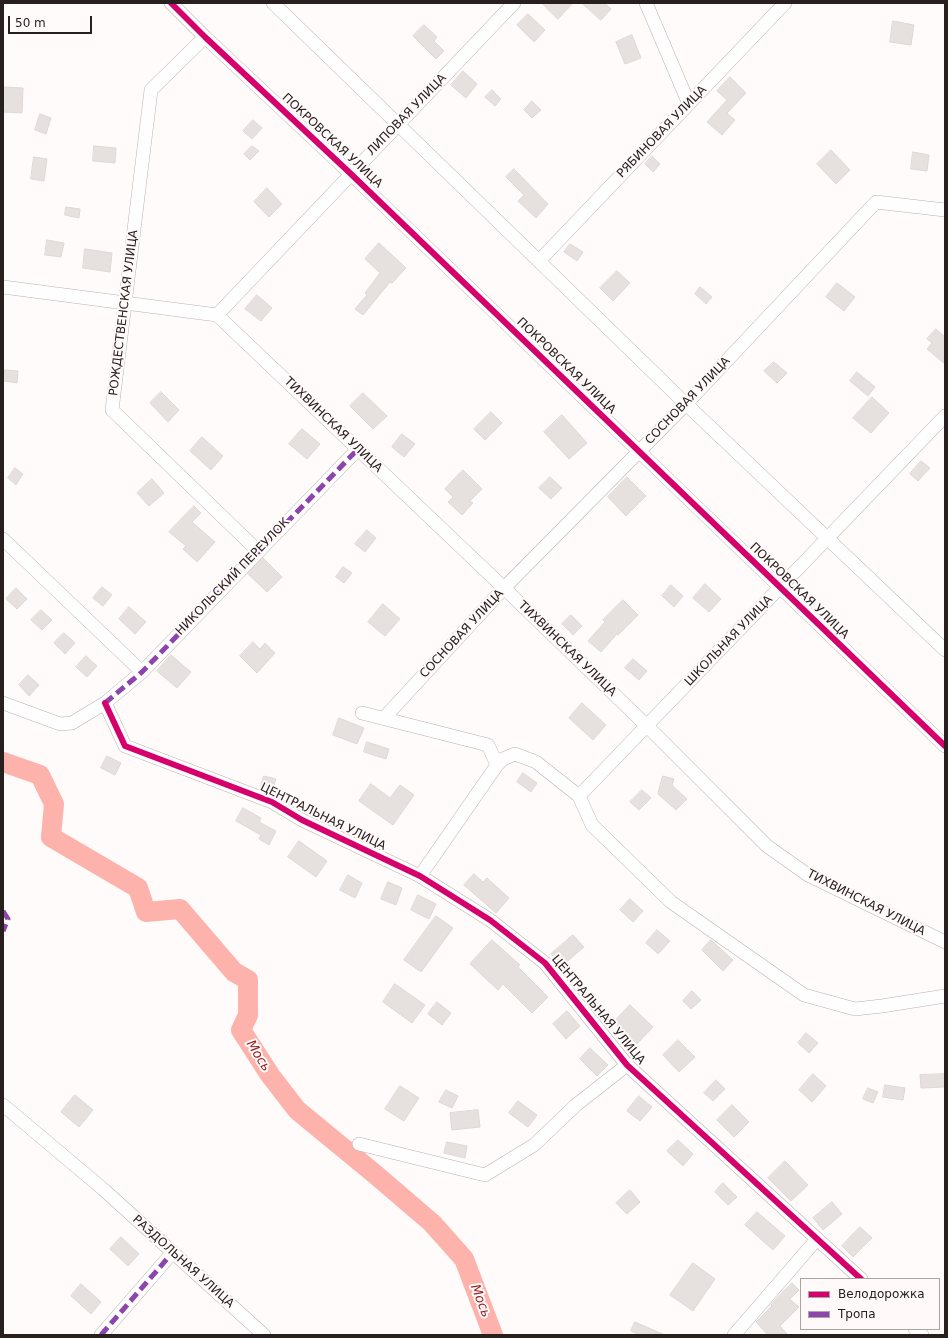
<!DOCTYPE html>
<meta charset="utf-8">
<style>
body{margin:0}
#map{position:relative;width:948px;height:1338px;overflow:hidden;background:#fefbfa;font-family:"DejaVu Sans",sans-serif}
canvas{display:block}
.frame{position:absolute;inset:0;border:4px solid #28201f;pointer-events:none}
.legend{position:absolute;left:800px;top:1278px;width:140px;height:52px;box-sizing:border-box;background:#fffaf9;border:1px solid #a9a3a2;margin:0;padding:5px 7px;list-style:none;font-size:12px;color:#28201f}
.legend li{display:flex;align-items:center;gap:8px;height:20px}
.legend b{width:20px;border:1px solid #a9a3a2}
.scale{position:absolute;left:8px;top:16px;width:84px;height:18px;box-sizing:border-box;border:2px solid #28201f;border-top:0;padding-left:5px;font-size:12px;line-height:14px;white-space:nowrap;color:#28201f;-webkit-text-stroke:3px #fffaf9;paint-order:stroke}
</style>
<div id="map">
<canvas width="948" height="1338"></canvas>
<div class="frame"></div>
<ul class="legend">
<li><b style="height:5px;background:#d6006c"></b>Велодорожка</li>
<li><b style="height:5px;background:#8e44ad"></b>Тропа</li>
</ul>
<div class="scale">50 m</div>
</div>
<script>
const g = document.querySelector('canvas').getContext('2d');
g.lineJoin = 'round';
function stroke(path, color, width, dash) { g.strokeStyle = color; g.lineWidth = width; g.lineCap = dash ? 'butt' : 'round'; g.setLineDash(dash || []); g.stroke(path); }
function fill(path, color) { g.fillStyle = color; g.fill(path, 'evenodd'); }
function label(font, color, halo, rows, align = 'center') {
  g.font = font + ' "DejaVu Sans",sans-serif'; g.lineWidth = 4; g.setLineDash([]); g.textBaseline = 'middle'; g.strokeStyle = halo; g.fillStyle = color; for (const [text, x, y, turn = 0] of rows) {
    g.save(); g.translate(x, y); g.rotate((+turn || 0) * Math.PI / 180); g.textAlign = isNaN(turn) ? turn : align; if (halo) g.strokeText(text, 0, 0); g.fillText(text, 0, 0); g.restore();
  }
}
const river = new Path2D(`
 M3,762l37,13 14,29 -3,33 87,51 8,24 34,-3 54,63 14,8v35l-7,15 29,45 27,35 79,65 56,48 32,36 29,76`);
const building = new Path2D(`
 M542,3h31l-15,16z
 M582,3h23l6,6 -10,11z
 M528,14l17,16 -11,12 -17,-17z
 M893,21l21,4 -3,20 -21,-3z
 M424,25l13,12 -3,4 10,10 -8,8 -23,-23z
 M632,35l9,23 -16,6 -9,-22z
 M463,71l14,13 -11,14 -15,-13z
 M730,77l16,16 -19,20 8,7 -13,15 -15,-13 20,-22 -10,-9z
 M3,87l20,1 -1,25 -19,-1z
 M492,90l9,9 -6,7 -10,-9z
 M532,101l9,9 -9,8 -8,-8z
 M40,114l11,4 -5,16 -11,-4z
 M253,120l9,8 -10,11 -9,-8z
 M94,146l22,2 -1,15 -22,-2z
 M252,146l7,5 -9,9 -6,-6z
 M831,150l19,20 -14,14 -19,-20z
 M913,152l16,3 -2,16 -16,-2z
 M652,156l8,8 -7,8 -8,-8z
 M34,157l13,2 -3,22 -13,-2z
 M514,169l34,35 -12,14 -18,-17 6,-6 -18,-18z
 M267,188l15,16 -13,13 -15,-15z
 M66,207l14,2 -1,9 -14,-3z
 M47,240l17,3 -3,14 -16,-2z
 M379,243l27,25 -14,15 -2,-1 -27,33 -8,-6 12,-14 -2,-2 15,-20 -15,-14z
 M570,244l13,8 -6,9 -13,-9z
 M85,249l27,4 -2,19 -27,-4z
 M617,271l13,12 -17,18 -13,-13z
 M837,283l18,14 -11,14 -18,-14z
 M700,287l12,10 -6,7 -11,-10z
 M257,295l15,13 -11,13 -16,-12z
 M936,329l9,8v27l-18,-15 5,-6 -5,-4z
 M774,362l13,11 -10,10 -13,-12z
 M5,370l13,1 -1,12 -13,-2z
 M857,372l18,15 -7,9 -18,-15z
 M161,392l18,18 -11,12 -18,-19z
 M363,393l24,23 -14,13 -23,-23z
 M872,397l17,16 -18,20 -18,-15z
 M491,412l11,11 -17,17 -11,-11z
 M562,415l25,28 -18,16 -25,-27z
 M302,429l18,15 -13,15 -18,-15z
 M402,434l13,10 -11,13 -12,-10z
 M202,437l21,19 -12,14 -21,-19z
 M921,461l9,7 -12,13 -8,-7z
 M15,468l8,6 -7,11 -8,-7z
 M463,470l19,19 -12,12 3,2 -11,12 -14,-13 5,-5 -8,-8z
 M550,477l12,11 -11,11 -12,-11z
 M627,477l19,19 -20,20 -18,-19z
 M152,479l12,14 -15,13 -12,-13z
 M194,506l7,7 -9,9 23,20 -18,20 -14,-13 3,-3 -17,-14z
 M367,530l9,8 -11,14 -10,-8z
 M263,558l19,19 -15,15 -19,-18z
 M343,567l9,6 -8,10 -8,-6z
 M705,584l16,15 -12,13 -16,-14z
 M671,585l12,11 -9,11 -12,-11z
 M102,587l10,8 -9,11 -10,-8z
 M16,588l11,11 -10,10 -11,-10z
 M623,600l15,15 -20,20 -1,-1 -16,18 -13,-11 17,-19 -2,-2z
 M383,604l17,15 -15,17 -17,-14z
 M129,607l17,15 -11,12 -16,-15z
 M41,610l11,10 -10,10 -11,-10z
 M571,615l11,11 -9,9 -11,-11z
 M64,633l11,10 -10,11 -11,-11z
 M253,642l7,7 5,-6 10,10 -18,20 -17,-17z
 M171,655l20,17 -14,16 -20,-17z
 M86,656l11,10 -10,11 -11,-10z
 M633,659l14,12 -8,9 -14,-12z
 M28,675l11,10 -10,11 -10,-11z
 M582,703l24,22 -13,15 -24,-22z
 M339,718l25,10 -7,16 -24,-9z
 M367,742l22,7 -3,10 -22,-7z
 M107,756l14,7 -6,12 -14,-7z
 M523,773l14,10 -6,9 -14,-10z
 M264,776l12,3 -3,10 -12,-4z
 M663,776l11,3 -2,6 15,14 -11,11 -18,-16z
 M371,784l19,14 10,-13 14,10 -21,30 -34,-24z
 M642,790l9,8 -12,12 -9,-8z
 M243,808l18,10 -2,4 17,9 -7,14 -10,-6 2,-4 -25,-14z
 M299,841l28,20 -11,16 -28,-20z
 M474,874l9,8 4,-4 22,20 -13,15 -32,-28z
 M348,875l14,8 -7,15 -15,-8z
 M388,882l14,6 -6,17 -15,-6z
 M418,895l18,9 -7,15 -18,-9z
 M630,899l13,12 -10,11 -13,-12z
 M436,916l17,12 -32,44 -17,-12z
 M657,930l13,11 -12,13 -12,-11z
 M573,935l11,12 -22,19 -11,-12z
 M492,940l28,25 -2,2 30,30 -16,16 -29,-29 -5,6 -28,-26z
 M711,940l22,20 -10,11 -21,-21z
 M395,984l30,21 -13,18 -29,-21z
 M692,991l9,9 -10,9 -8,-8z
 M437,1002l14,11 -9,12 -14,-11z
 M630,1005l23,22 -16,17 -23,-22z
 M567,1011l13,15 -14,13 -13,-15z
 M806,1033l12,10 -9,10 -11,-10z
 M678,1040l17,17 -16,15 -16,-17z
 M590,1048l18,17 -11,11 -17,-17z
 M813,1074l13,12 -14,16 -13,-12z
 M945,1074v13l-24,1 -1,-13z
 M716,1080l9,9 -12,12 -9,-8z
 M885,1085l20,3 -2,12 -20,-3z
 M400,1086l19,12 -15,23 -19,-12z
 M868,1088l10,4 -5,11 -10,-4z
 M446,1090l12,6 -6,12 -13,-6z
 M75,1095l18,15 -14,17 -18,-15z
 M639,1096l13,11 -12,14 -13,-10z
 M518,1101l19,14 -9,12 -19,-14z
 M732,1105l17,17 -15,15 -17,-17z
 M478,1110l2,17 -28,3 -2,-17z
 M678,1140l15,14 -10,12 -16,-15z
 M447,1142l20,4 -2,12 -21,-5z
 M785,1161l23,24 -17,16 -23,-23z
 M723,1183l14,14 -9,8 -13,-13z
 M630,1190l10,12 -13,12 -11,-11z
 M832,1202l10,12 -19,16 -10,-12z
 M757,1212l28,24 -12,14 -28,-25z
 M860,1227l12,11 -19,19 -11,-11z
 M121,1237l18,17 -11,12 -18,-17z
 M693,1263l22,16 -22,32 -23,-16z
 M792,1283l7,7 -9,9 9,8 -19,19 8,9h-20l-12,-13 16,-16 -1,-1 3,-4z
 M81,1284l20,18 -10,12 -20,-18z
 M635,1322l30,13h-25l-9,-4z`);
const minor = new Path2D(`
 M171,3l34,34 146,137 594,572
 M273,3l413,401 259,246
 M646,3l43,101
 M205,37l-54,53 -39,320 146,141
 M539,261l246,-258
 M3,287l214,28
 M217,315l287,273 143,138 120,120 41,29 137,67
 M217,315l297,-312
 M3,539l139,133
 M3,703l57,21 12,-1 33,-20 37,-31 216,-223
 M105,703l20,43 147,56 30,18 118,56 70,44 55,43 82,102 234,214
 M362,713l126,32 9,20
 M384,718l120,-130 182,-184 190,-202 69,8
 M579,796l366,-380
 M420,876l77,-111 6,-6 12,-5 21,8 43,34 13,29 79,77 133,93 51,14 27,-3 63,-10
 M3,1105l100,84 161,146
 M359,1144l126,31 49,-30 42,-40 51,-40
 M915,1329l7,6
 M101,1335l72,-83
 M734,1335l83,-96`);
const quiet = new Path2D(`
 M105,703l37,-31 216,-223
 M3,911l5,8 -5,12
 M101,1335l72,-83`);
const cycleway = new Path2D(`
 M171,3l34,34 146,137 594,572
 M105,703l20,43 147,56 30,18 118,56 70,44 55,43 82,102 234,214`);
const streetNames = [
 ["ЛИПОВАЯ УЛИЦА",407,115,-46],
 ["РЯБИНОВАЯ УЛИЦА",662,132,-46],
 ["ПОКРОВСКАЯ УЛИЦА",332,141,43],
 ["РОЖДЕСТВЕНСКАЯ УЛИЦА",124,313,-83],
 ["ПОКРОВСКАЯ УЛИЦА",566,366,44],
 ["СОСНОВАЯ УЛИЦА",688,401,-46],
 ["ТИХВИНСКАЯ УЛИЦА",333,425,44],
 ["НИКОЛЬСКИЙ ПЕРЕУЛОК",233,577,-46],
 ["ПОКРОВСКАЯ УЛИЦА",799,591,44],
 ["СОСНОВАЯ УЛИЦА",462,634,-47],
 ["ШКОЛЬНАЯ УЛИЦА",729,641,-46],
 ["ТИХВИНСКАЯ УЛИЦА",567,649,44],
 ["ЦЕНТРАЛЬНАЯ УЛИЦА",323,817,26],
 ["ТИХВИНСКАЯ УЛИЦА",866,903,27],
 ["ЦЕНТРАЛЬНАЯ УЛИЦА",598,1010,50],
 ["РАЗДОЛЬНАЯ УЛИЦА",183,1262,42]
];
const waterNames = [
 ["Мось",258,1056,58],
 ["Мось",480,1301,69]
];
stroke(river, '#fdb3ac', 20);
fill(building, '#e6e0df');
stroke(building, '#ded8d7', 1);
stroke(minor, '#b8b3b1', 14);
stroke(minor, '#fffefe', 13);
stroke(quiet, '#8e44ad', 5, [10, 5]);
stroke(cycleway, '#d6006c', 6);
label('12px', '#28201f', '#fffaf9', streetNames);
label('italic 13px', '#9a2221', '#fffaf9', waterNames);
</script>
